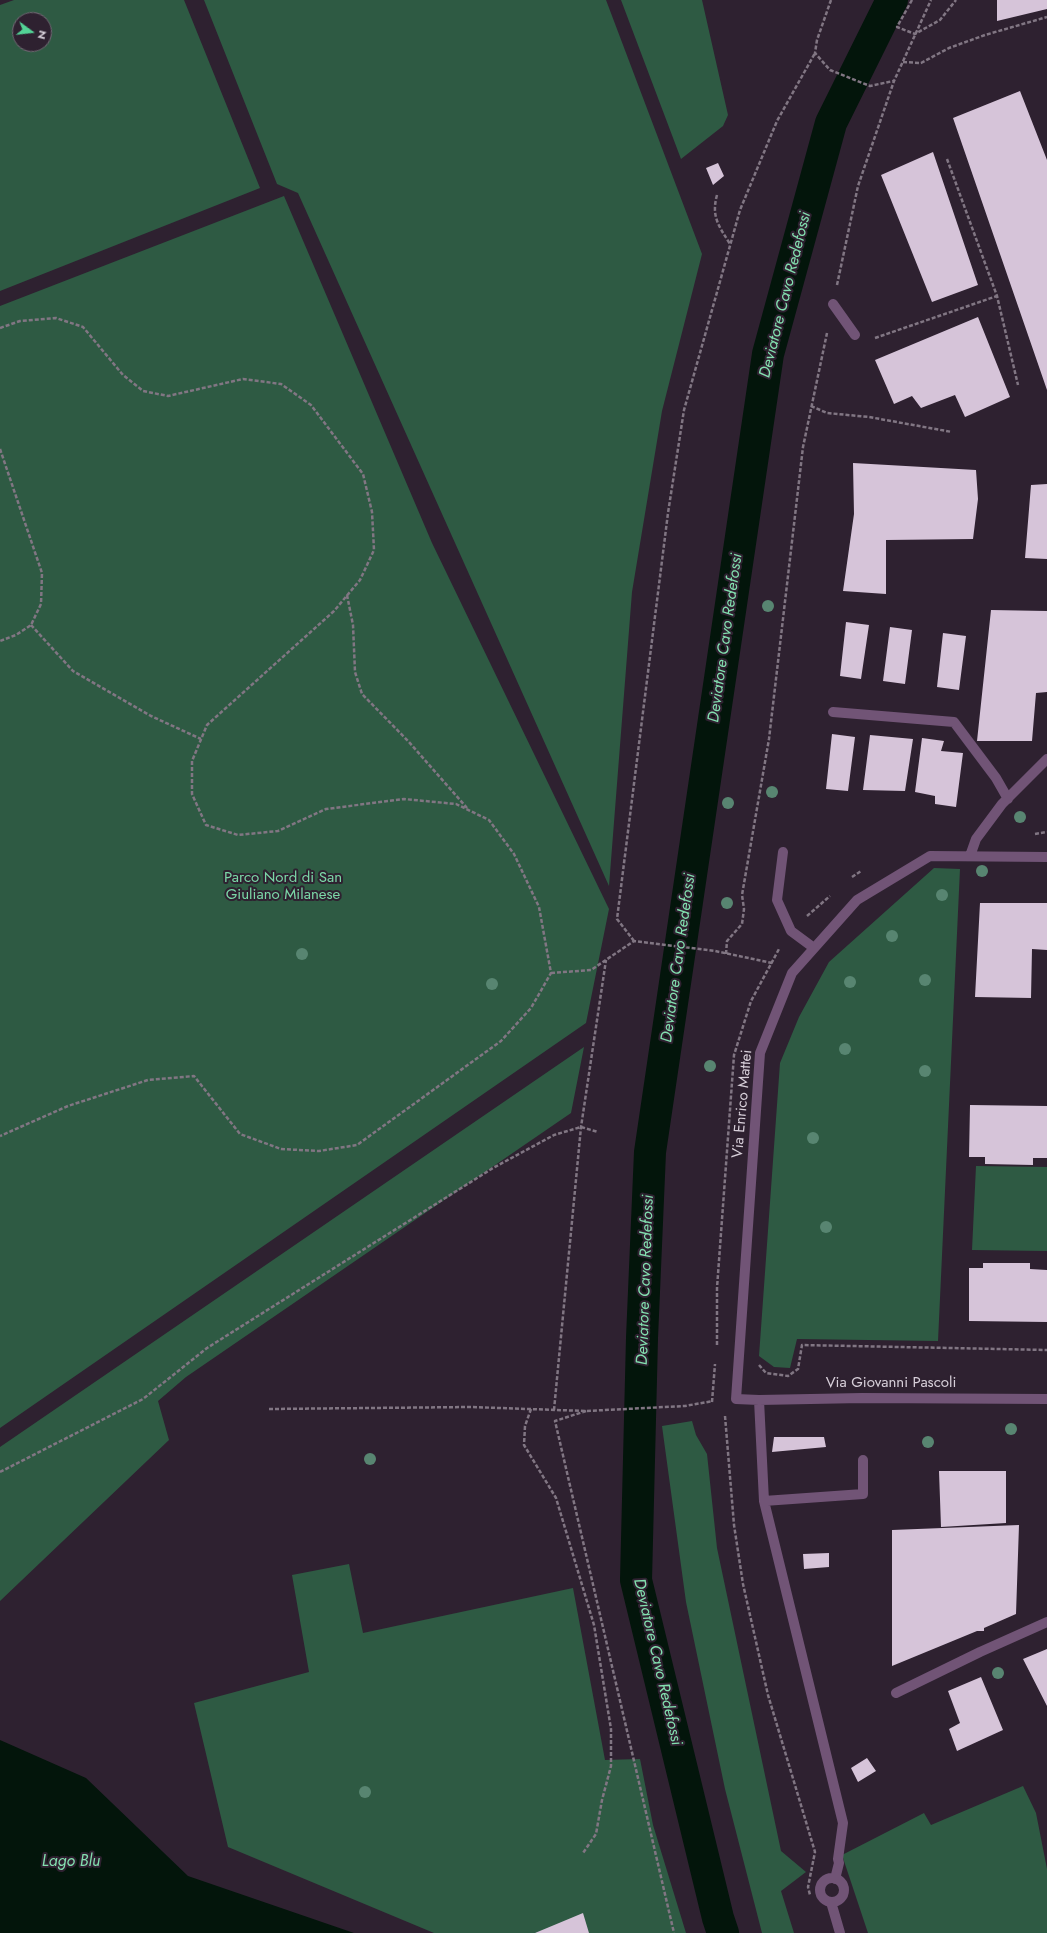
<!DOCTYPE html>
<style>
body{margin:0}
#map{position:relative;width:1047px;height:1933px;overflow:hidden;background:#2e2130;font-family:Jost,sans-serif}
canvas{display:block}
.north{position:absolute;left:12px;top:12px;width:40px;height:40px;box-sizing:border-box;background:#2e2130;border:1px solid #726774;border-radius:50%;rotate:105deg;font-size:11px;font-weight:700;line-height:16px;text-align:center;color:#d7cfd9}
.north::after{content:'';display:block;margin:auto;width:14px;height:18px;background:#53d396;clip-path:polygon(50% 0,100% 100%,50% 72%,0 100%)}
</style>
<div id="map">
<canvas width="1047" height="1933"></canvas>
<div class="north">N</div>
</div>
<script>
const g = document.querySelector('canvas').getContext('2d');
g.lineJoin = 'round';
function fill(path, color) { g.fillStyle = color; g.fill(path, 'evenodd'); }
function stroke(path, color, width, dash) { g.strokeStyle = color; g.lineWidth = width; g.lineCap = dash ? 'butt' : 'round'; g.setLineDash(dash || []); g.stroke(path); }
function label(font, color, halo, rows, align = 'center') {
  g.font = font + ' Jost,sans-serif'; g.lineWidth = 4; g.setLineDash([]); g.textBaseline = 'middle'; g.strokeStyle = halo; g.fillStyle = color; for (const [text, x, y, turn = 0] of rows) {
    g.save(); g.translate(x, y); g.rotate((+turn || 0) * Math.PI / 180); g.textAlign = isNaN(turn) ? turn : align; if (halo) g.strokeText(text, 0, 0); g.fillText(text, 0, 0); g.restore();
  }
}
const green = new Path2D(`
 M14,0h170l76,188 -260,103v-286zM20,20h24v24h-24z
 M204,0h402l96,254 -40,157 -30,181 -23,294 -311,-693 -21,-9z
 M621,0h81l26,115 -5,11 -42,33z
 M284,196l148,347 177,366 -23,114 -586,405v-1122z
 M934,868l26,1 -22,472 -141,-2 -7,29 -16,-1 -15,-11 21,-293 19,-46 30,-55z
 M584,1047l-13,66 -385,264 -28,24 11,39 -169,161v-154z
 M976,1166l71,1v84l-75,-1z
 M692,1421l4,14 11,19 10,94 64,303 25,21 -25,19 13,42h-32l-37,-144 -39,-187 -24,-176z
 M349,1564l14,69 210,-45 32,172 35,-1 13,66 33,108h-252l-206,-86 -34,-144 115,-31 -17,-97z
 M1023,1786l13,27 11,56v64h-179l-26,-78 82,-42 7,12z`);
const water = new Path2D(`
 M0,1740l86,38 102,98 166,57h-354z`);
const canal = new Path2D(`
 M723,1933l-5,-15 -82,-338 6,-242 8,-186 118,-798 63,-231 61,-123`);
const building = new Path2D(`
 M997,0h50v9l-50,12z
 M1020,91l27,69v230l-94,-272z
 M933,152l45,133 -46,17 -51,-127z
 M718,163l6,13 -11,9 -7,-17z
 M978,317l32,80 -45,20 -10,-22 -34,13 -9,-12 -18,8 -19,-44z
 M853,463l123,7 2,29 -5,40 -87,1v54l-43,-3 11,-77z
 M1047,484v75l-22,-1 6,-73z
 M991,610l56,1v81l-11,1 -4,48h-55z
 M846,622l23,3 -8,54 -21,-3z
 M890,627l22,3 -7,54 -22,-3z
 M943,633l23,3 -7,54 -22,-3z
 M832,734l23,3 -7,54 -22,-2z
 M870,735l43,4 -8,52 -42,-1z
 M922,738l22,3 -3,10 22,2 -7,54 -21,-3v-8l-20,-4z
 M980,903h67v47l-15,-1 -1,49 -56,-1z
 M970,1105l77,1v52h-14v7l-48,-1v-7h-16z
 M983,1263h47v6l17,1v52l-78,-1v-53h14z
 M774,1437h50l2,10 -54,5z
 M939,1471h67v52l-65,4z
 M1019,1525l-3,89 -32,14v3h-7l-85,35v-136z
 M829,1553v14l-25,2 -1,-15z
 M1047,1649v57l-24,-47z
 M981,1677l22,53 -46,21 -8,-22 11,-6 -12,-32z
 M867,1758l9,13 -18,11 -7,-14z
 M583,1913l6,20h-54z`);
const path = new Path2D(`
 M831,0l-14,40 -2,13 15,17 40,16 23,-5
 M912,0l-15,27 18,7 25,-14 16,-20
 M903,62l18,1 28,-15 36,-13 62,-18
 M947,159l50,137 21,89
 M717,195c-6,22 2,31 13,49
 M837,285l21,-99 36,-105 37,-81
 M0,328l20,-7 36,-3 27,9 40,48 20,16 25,5 75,-17 38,5 30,21 52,69 9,38 2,38 -14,30 -26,31 -127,114 -15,36v33l14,31 32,10 40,-4 48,-22 78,-10 52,5 33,16 25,34 25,53 12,66 -20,35 -30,33 -144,104 -38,6 -38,-2 -41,-15 -46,-58 -46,4 -80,26 -68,30
 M875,338l122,-42
 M811,406l16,7 42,4 83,15
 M0,449l42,124 -1,31 -10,21 -15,10 -16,6
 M347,595l6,30 2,47 7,22 47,48 58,66
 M31,625l42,46 78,45 50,23
 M1035,834l12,-2
 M852,877l9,-6
 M807,916l23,-20
 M634,941l-17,-22 51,-406 16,-103 56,-200 37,-89 38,-68
 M726,954l1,-13 15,-17 2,-15 -2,-14 27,-156 34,-292 24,-114
 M551,973l40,-3 43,-29 81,10 57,12
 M717,1345v-57l17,-233 17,-54 28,-52
 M759,1365l7,8 22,3 10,-7 4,-24 245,5
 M712,1402l3,-38
 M269,1409l202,-2 115,4 99,-5 28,-5
 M531,1409l-6,17 -1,19 32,53 38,127 17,104v37l-9,34 -6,34 -13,19
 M554,1410l27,-283 25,-167
 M586,1411l-31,10 119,512
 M725,1416l9,109 9,59 25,111 47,157 -7,35 2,8
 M0,1472l143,-73 64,-51 286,-180 61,-33 27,-8 17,5`);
const minor = new Path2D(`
 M833,304l22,31
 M833,712l121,10 42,56 12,21
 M783,852l-6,48 14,31 23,17
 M970,856l6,-17 26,-35 45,-45
 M1047,857l-117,-1 -73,44 -65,73 -32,80 -24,346 23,1 103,-2 185,1
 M759,1400l5,101 79,322 -5,36 1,4 -4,16
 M764,1501l99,-7v-34
 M896,1693l84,-41 67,-30
 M820 1890a12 12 0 1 1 24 0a12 12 0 1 1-24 0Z
 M831,1902l9,31`);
const trees = [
 [768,606],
 [772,792],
 [728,803],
 [1020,817],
 [982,871],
 [942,895],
 [727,903],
 [892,936],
 [302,954],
 [925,980],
 [850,982],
 [492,984],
 [845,1049],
 [710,1066],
 [925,1071],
 [813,1138],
 [826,1227],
 [1011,1429],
 [928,1442],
 [370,1459],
 [998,1673],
 [365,1792]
];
const parkNames = [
 ["Parco Nord di San",283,878],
 ["Giuliano Milanese",283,895]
];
const streetNames = [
 ["Via Enrico Mattei",743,1104,-85],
 ["Via Giovanni Pascoli",891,1383]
];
const waterNames = [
 ["Deviatore Cavo Redefossi",786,295,-76],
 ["Deviatore Cavo Redefossi",726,638,-82],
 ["Deviatore Cavo Redefossi",679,958,-82],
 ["Deviatore Cavo Redefossi",646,1280,-88],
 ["Deviatore Cavo Redefossi",657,1662,77],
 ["Lago Blu",71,1862]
];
fill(green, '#2e5a43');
fill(water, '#03150b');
stroke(canal, '#03150b', 32);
fill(building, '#d6c4d9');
stroke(path, '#817683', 2.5, [4, 2]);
stroke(minor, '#715476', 10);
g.fillStyle = '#588571';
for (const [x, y] of trees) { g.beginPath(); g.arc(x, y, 6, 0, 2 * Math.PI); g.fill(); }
label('15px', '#7bd7a7', '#2e2130', parkNames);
label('15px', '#d7cfd9', '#2e2130', streetNames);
label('italic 16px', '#83dfaf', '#2e2130', waterNames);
</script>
